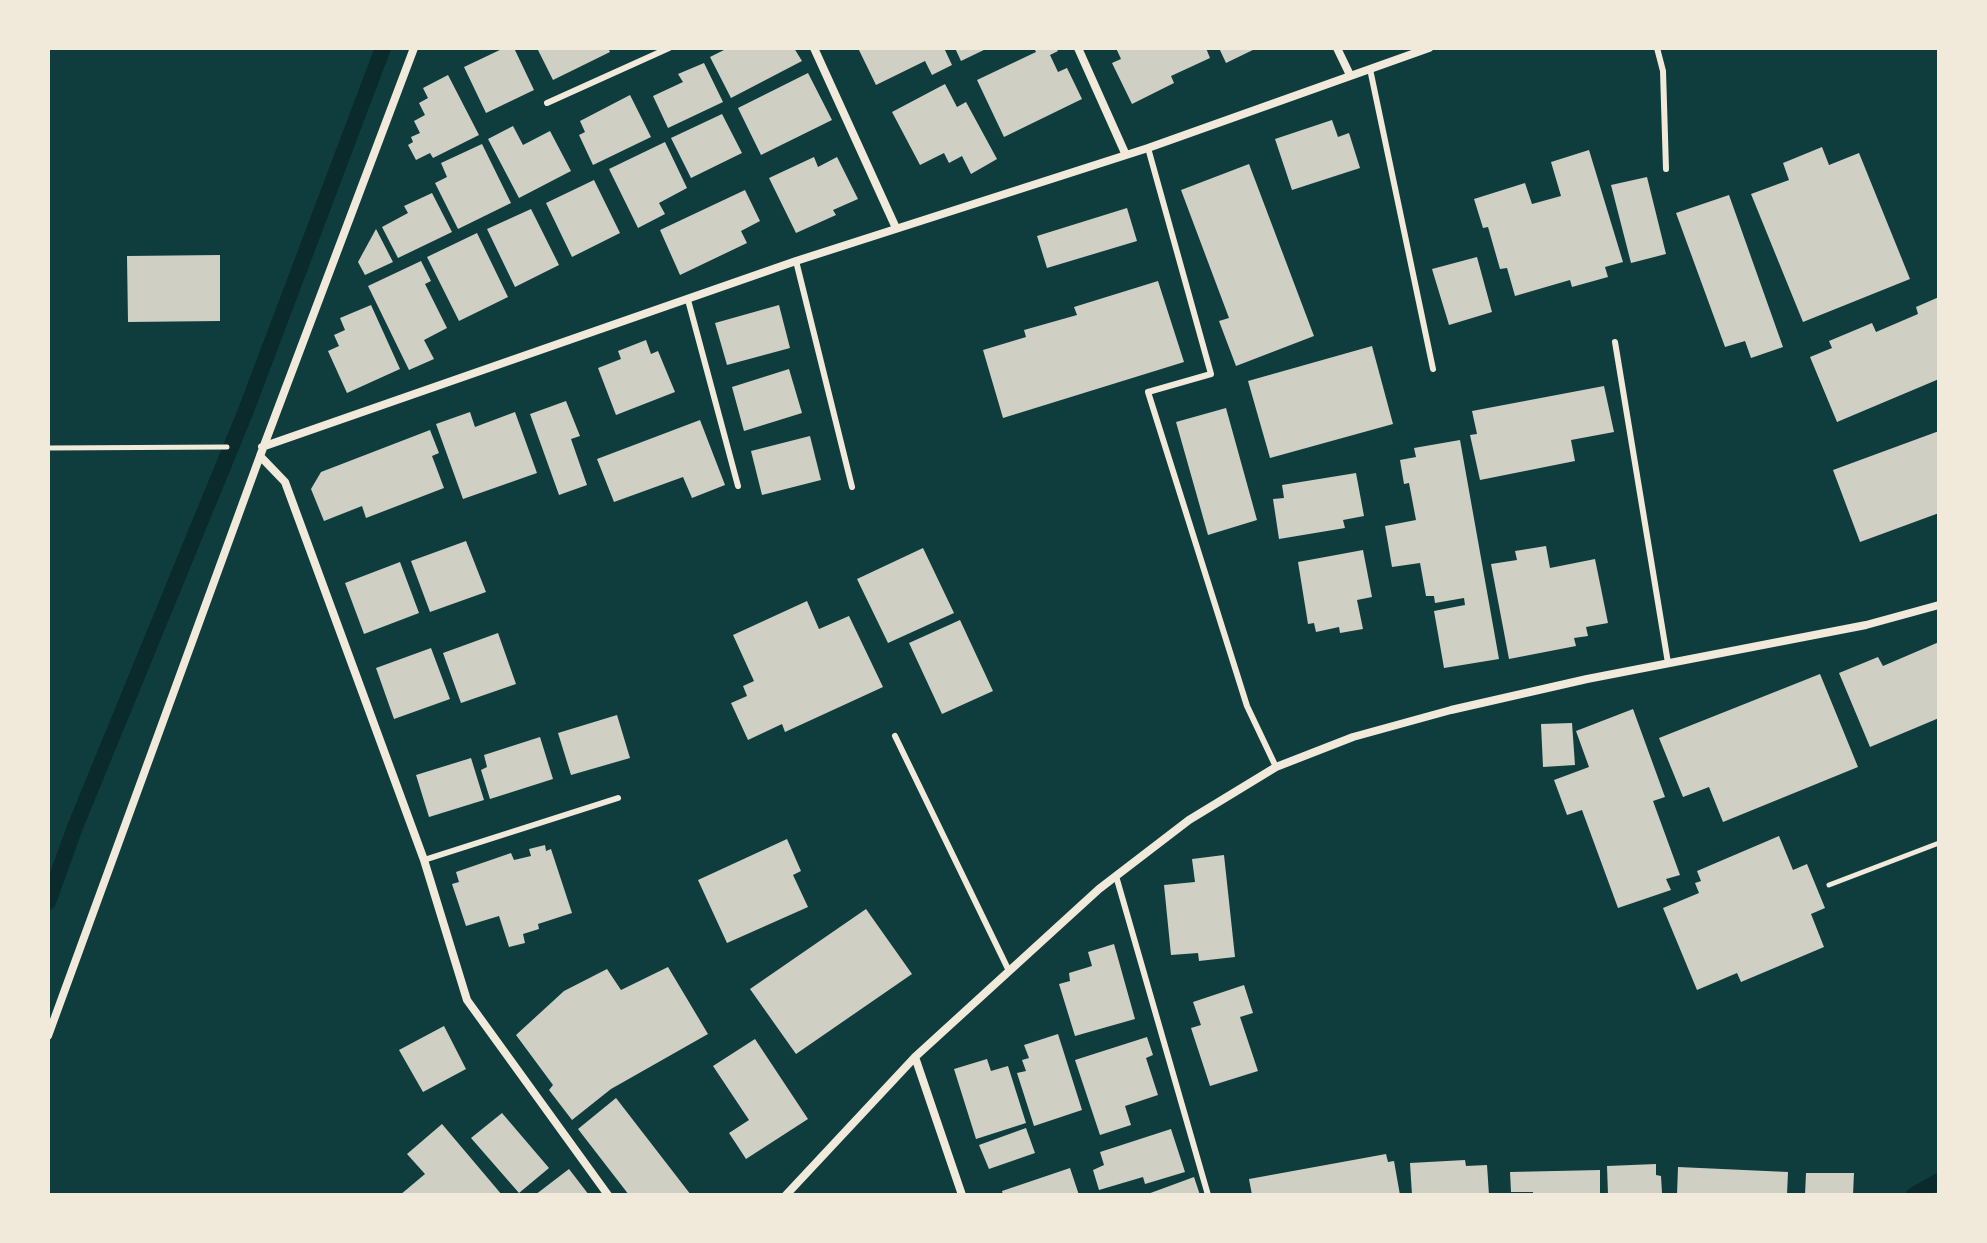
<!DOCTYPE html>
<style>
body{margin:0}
#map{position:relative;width:1987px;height:1243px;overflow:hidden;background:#0f3d3e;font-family:"PT Sans",sans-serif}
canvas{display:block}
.frame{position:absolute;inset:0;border:50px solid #f1e9da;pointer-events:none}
</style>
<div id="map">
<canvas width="1987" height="1243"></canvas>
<div class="frame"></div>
</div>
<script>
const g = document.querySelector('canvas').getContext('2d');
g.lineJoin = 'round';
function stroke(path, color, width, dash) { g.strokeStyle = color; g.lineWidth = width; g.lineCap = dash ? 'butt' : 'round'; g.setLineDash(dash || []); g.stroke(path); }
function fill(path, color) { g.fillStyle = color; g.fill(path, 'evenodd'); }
const stream = new Path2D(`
 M48,902l27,-75 170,-414 138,-365
 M1914,1195l25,-14`);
const building = new Path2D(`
 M504,48h10l20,42 -48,23 -22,-46z
 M537,48h71l2,4 -57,28z
 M728,48h66l8,13 -71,37 -21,-41z
 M858,48h86l8,17 -20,10 -7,-14 -49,24z
 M955,48h33l-27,13z
 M1034,48h22l2,3 -8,4 8,17 9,-4 15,31 -78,38 -27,-57 59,-28z
 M1116,48h90l4,10 -39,18 3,7 -42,21 -20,-41 9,-4z
 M1219,48h38l-31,15z
 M704,63l19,39 -55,26 -15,-32 30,-14 -5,-8z
 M808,73l24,47 -71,35 -23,-47z
 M448,75l31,60 -46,23 -3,-5 -14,7 -8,-15 5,-3 -2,-5 9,-4 -6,-12 11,-6 -6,-12 9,-5 -5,-10z
 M945,84l12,23 9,-5 31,57 -26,15 -9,-18 -13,7 -5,-10 -24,12 -28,-53z
 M630,95l21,42 -58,28 -14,-30 6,-3 -5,-11z
 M722,114l20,39 -51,25 -20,-40z
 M1332,120l6,17 11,-4 11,35 -68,22 -17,-51z
 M513,126l10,19 27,-14 21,40 -52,27 -31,-59z
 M665,142l22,46 -28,15 6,11 -27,14 -29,-59z
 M482,144l29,59 -53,26 -23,-46 12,-6 -6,-14z
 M1822,147l7,18 30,-12 51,126 -107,43 -52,-128 38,-14 -6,-17z
 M1589,150l34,112 -18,5 3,10 -36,10 -2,-7 -55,16 -8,-28 -7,1 -12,-42 -5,1 -9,-29 51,-16 7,21 29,-8 -10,-34z
 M814,157l4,10 19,-10 21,42 -25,11 3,5 -40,18 -27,-55z
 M1249,164l65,172 -78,30 -17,-45 10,-3 -48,-128z
 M1647,177l19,77 -35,9 -20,-78z
 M594,180l26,53 -48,24 -26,-54z
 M745,190l15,31 -19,10 6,12 -67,32 -20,-45z
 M432,193l20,39 -54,26 -16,-31 26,-14 -4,-7z
 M1729,195l54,152 -32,11 -6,-17 -20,6 -49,-134z
 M1127,208l10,33 -90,27 -10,-32z
 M531,209l28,56 -44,22 -28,-58z
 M376,229l17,33 -28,13 -7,-13z
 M477,233l31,64 -49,24 -32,-64z
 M220,255v66l-92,1 -1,-66z
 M1477,257l15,55 -43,13 -17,-56z
 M421,261l10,20 -6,3 22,44 -23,12 10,19 -25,11 -41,-84z
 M1158,281l26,81 -181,56 -20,-68 43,-13 -2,-7 53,-15 -3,-8z
 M1939,297v82l-102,43 -27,-65 22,-9 -3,-7 43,-18 4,9 42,-18 -2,-7z
 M371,305l29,64 -53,24 -19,-42 11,-5 -5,-11 11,-5 -5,-12z
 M779,305l11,43 -63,17 -12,-42z
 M646,340l5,14 7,-3 17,41 -59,23 -18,-47 23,-9 -3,-8z
 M1372,346l21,78 -123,34 -22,-77z
 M789,369l13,44 -58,18 -12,-44z
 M1604,386l10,46 -43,8 4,21 -95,19 -10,-45 7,-1 -5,-23z
 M566,401l14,35 -9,3 16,46 -28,10 -29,-81z
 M1226,408l31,112 -49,15 -32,-113z
 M470,412l5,15 40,-15 22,61 -74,26 -27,-75z
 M700,420l25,65 -33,13 -9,-21 -69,25 -17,-43z
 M430,430l9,23 -7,3 12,32 -78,30 -4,-12 -38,15 -13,-32 10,-17z
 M1939,431v82l-79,29 -27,-72z
 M810,436l11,44 -59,15 -11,-44z
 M1460,440l39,219 -55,9 -10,-57 31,-6 -1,-7 -29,5 -1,-7h-8l-6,-33 -28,4 -7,-41 31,-6 -7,-37 -5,1 -4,-24 16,-3 -2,-9z
 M1356,473l8,43 -21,4 2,8 -66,11 -6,-40 11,-1 -2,-13z
 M466,541l20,51 -56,20 -19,-51z
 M1546,546l4,22 45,-9 13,64 -22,4 2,9 -14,2 2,8 -67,13 -18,-95 26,-4 -2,-9z
 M923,548l31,65 -66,30 -31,-64z
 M1363,550l9,47 -15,3 6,29 -23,4 -1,-6 -23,5 -2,-9 -6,1 -10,-62z
 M400,562l19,51 -55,21 -19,-51z
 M807,601l12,28 30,-13 34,71 -98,45 -3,-8 -34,16 -17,-37 16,-7 -4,-10 11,-5 -21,-46z
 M960,620l33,71 -51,23 -33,-71z
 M498,633l18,51 -55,19 -18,-50z
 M1939,642v76l-69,29 -31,-74 39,-16 5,9z
 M431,648l19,51 -56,20 -18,-51z
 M1820,674l38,93 -135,55 -14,-35 -26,10 -24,-59z
 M1633,709l32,88 -12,4 27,74 -14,4 5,11 -53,18 -36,-98 -15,5 -13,-35 35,-13 -13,-36z
 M617,715l13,43 -59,17 -13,-42z
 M1572,723l3,42 -32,2 -2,-43z
 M540,737l13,42 -63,20 -9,-29 6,-3 -3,-12z
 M471,758l13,42 -55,17 -13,-42z
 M1779,836l14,34 14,-6 18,44 -14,6 13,33 -83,35 -4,-9 -40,17 -34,-82 36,-15 -4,-10 6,-2 -4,-10z
 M787,839l14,32 -8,4 15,32 -81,36 -29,-63z
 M545,845l1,6 5,-2 21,64 -34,11 1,5 -16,5 2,9 -16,4 -10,-31 -33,10 -14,-42 7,-2 -3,-10 55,-19 3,7 17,-4 -2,-7z
 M1224,855l11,102 -36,4 -1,-8 -27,2 -7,-70 31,-3 -3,-23z
 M866,909l46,65 -116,80 -46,-65z
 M1114,944l21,75 -60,17 -16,-52 11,-3 -1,-8 23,-7 -4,-14z
 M668,967l40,67 -97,55 -39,31 -23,-30 4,-5 -37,-50 48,-44 43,-22 14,21z
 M1244,985l9,28 -13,4 18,54 -48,15 -19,-58 10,-3 -8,-23z
 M444,1026l22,43 -43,23 -24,-42z
 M1058,1034l24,76 -48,16 -17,-53 9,-2 -4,-11 7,-2 -5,-13z
 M1147,1037l6,18 -7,3 12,37 -33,11 6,19 -31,10 -25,-75z
 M755,1039l53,80 -62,40 -17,-26 20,-13 -36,-54z
 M987,1059l4,12 17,-5 18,57 -50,16 -22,-70z
 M616,1098l75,97h-62l-51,-66z
 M502,1113l47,55 -30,25 -48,-55z
 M442,1124l60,71h-102l25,-21 -18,-20z
 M1026,1128l9,25 -46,16 -10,-24z
 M1171,1129l14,43 -40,12 -2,-7 -44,13 -6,-20 11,-5 -4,-13z
 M1386,1154l2,8 6,-1 6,34h-148l-3,-16z
 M1465,1160l1,6 21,-1 2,30h-77l-2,-32z
 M1656,1164v11l5,1 1,17 -54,2 -1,-29z
 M1678,1167l110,5 -1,23h-110z
 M1070,1168l9,27h-76l-1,-4z
 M569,1169l20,26h-54z
 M1600,1170v25h-67v-3h-22l-1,-20z
 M1806,1173h48l-1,22h-48z
 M1194,1177l6,18h-55z`);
const path = new Path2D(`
 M48,448l179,-1
 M1829,885l110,-42`);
const service = new Path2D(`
 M1657,48l6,23 3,98
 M1370,69l63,300
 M547,103l122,-55
 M1148,148l63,226 -63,18 99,314 29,61
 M796,261l56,226
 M688,300l50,186
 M1615,342l53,321
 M895,736l114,235
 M424,860l194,-62
 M1116,876l92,319`);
const minor = new Path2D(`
 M414,48l-154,408 25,26 139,378 43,140 141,195
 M814,48l82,180
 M1078,48l47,105
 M1337,48l13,27
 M262,447l534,-186 352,-113 281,-100
 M48,1036l212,-580
 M915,1057l47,138
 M786,1195l129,-138 184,-168 90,-69 87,-53 77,-30 98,-27 136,-31 279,-54 73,-20`);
stroke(stream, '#0a2a2b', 16);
fill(building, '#cfcfc3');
stroke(path, '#f1e9da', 5);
stroke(service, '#f1e9da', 6);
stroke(minor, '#f1e9da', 8);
</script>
